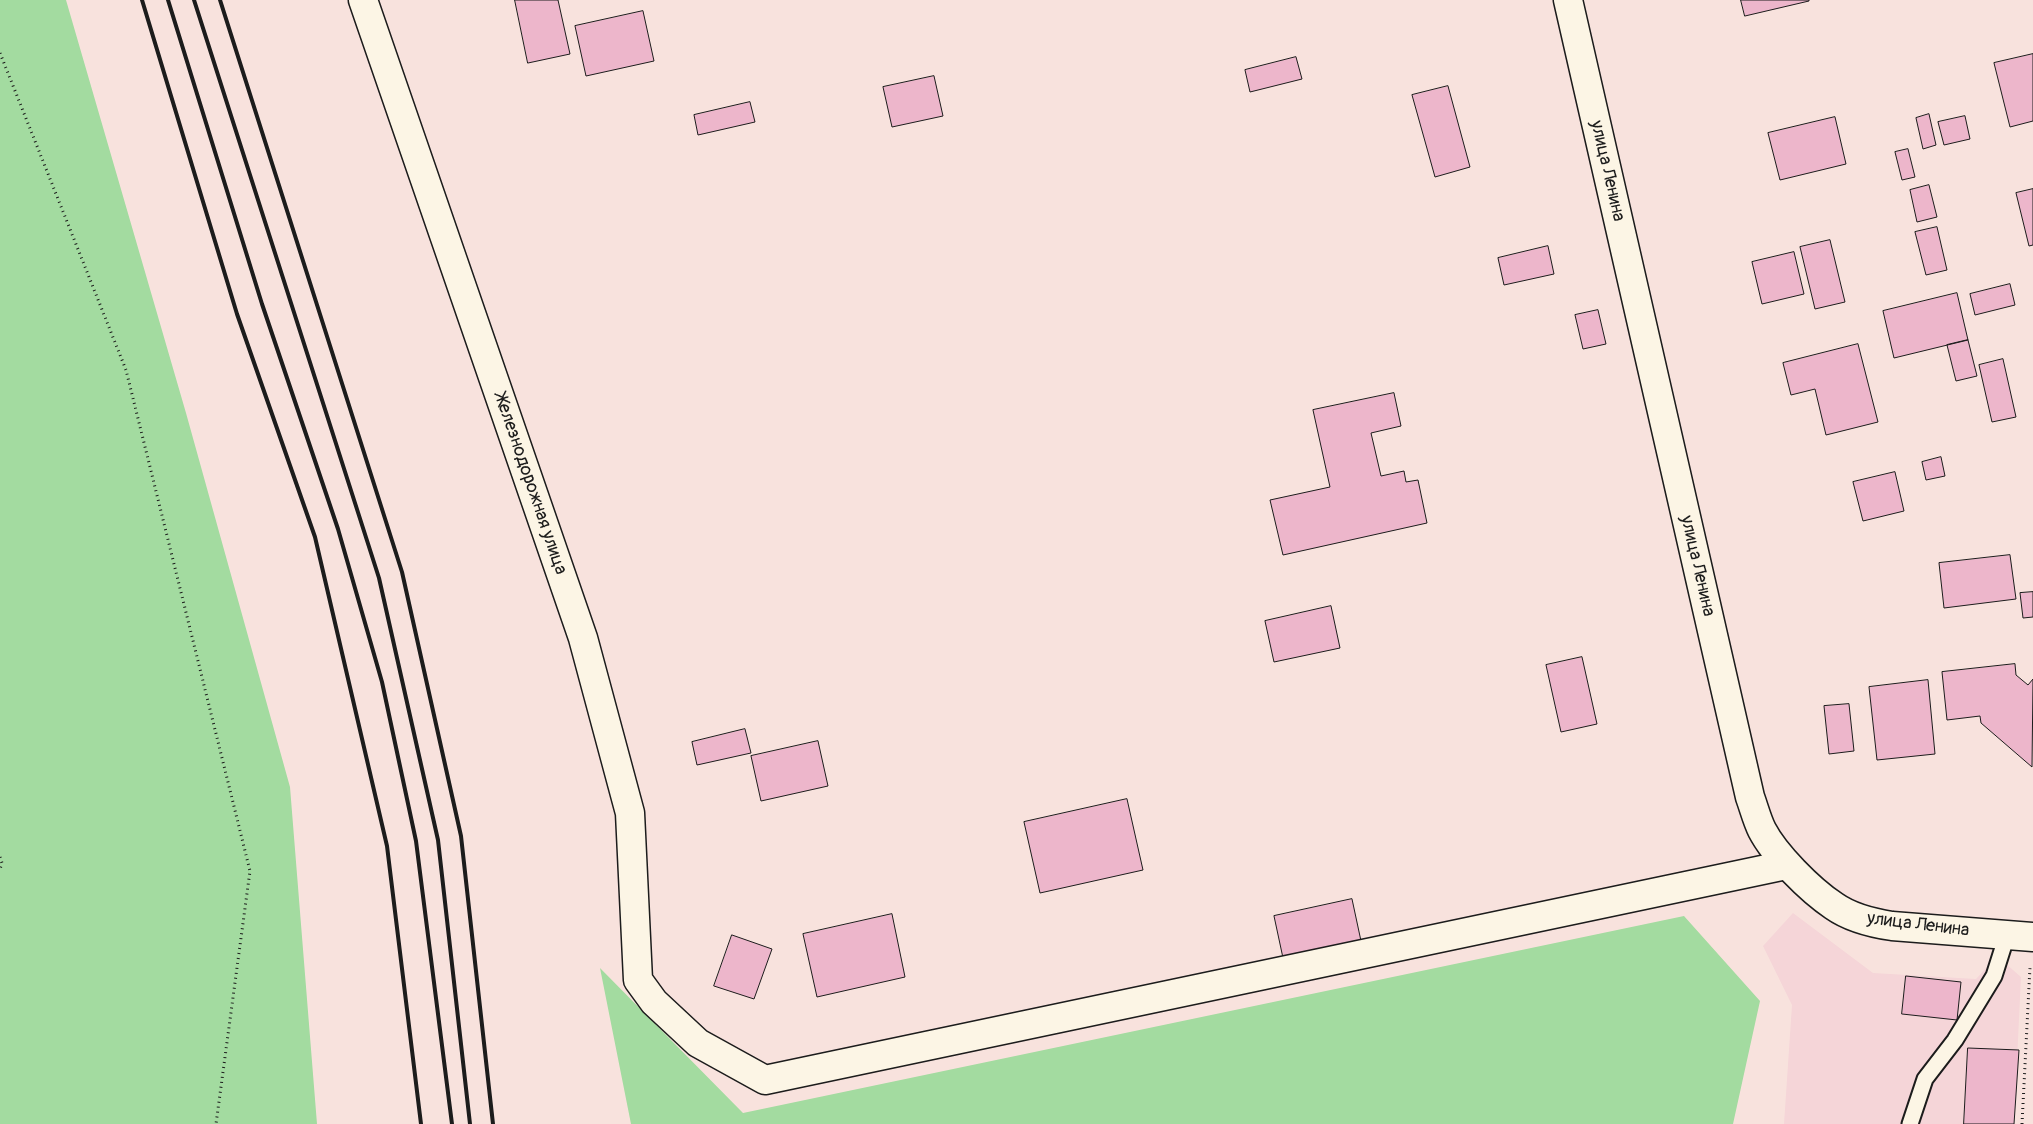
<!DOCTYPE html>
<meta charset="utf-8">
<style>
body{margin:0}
canvas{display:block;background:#f8e2dd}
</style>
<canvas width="2033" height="1124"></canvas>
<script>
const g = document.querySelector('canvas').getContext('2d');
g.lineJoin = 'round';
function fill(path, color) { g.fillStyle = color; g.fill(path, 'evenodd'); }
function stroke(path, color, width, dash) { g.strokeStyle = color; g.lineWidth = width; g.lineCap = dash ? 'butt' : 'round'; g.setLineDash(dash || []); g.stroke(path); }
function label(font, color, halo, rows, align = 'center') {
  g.font = font + ' Pangolin,sans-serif'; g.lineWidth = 4; g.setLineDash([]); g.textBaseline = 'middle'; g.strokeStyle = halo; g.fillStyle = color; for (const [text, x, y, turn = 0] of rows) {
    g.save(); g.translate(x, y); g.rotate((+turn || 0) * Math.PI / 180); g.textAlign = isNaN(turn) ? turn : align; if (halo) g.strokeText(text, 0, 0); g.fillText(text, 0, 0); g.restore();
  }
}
const built = new Path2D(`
 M1793,913l80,60 103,6 21,-23 24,21 -7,147h-230l8,-119 -29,-59z`);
const green = new Path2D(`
 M0,0h66l120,413 104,374 27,337h-317z
 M1684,916l76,85 -27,123h-1102l-31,-156 143,145z`);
const building = new Path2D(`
 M515,0h43l12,54 -42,9z
 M1741,0h68v1l-64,15z
 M643,11l11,50 -68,15 -11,-50z
 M2033,54v67l-23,6 -16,-64z
 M1296,57l6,22 -52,13 -5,-22z
 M934,76l9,40 -51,11 -9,-40z
 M1448,86l22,81 -35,10 -23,-82z
 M750,102l5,20 -57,13 -4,-20z
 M1929,114l7,31 -13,4 -7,-31z
 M1965,116l5,23 -26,6 -6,-23z
 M1835,117l11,47 -66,16 -12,-47z
 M1908,149l7,28 -13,3 -7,-28z
 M1929,185l8,32 -20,5 -7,-32z
 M2033,189v56l-4,1 -13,-53z
 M1937,227l10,43 -21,5 -11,-43z
 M1830,240l15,62 -30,7 -15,-62z
 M1548,246l6,28 -50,11 -6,-27z
 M1794,252l10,42 -42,10 -10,-42z
 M2010,284l5,21 -40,10 -5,-21z
 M1957,293l11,47 -74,18 -11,-47z
 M1598,310l8,34 -23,5 -8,-34z
 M1968,340l9,36 -21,5 -9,-36z
 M1858,344l20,78 -52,13 -11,-46 -24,6 -8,-32z
 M2003,359l13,58 -24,5 -13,-57z
 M1394,393l7,33 -30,7 10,43 23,-5 2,11 12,-2 9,43 -144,32 -13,-55 60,-13 -17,-77z
 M1941,457l4,19 -19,4 -4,-18z
 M1895,472l9,39 -41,10 -10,-39z
 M2010,555l6,44 -72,9 -5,-45z
 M2033,592v25l-10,1 -3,-25z
 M1331,606l9,42 -66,14 -9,-41z
 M1582,657l15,67 -36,8 -15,-67z
 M2015,664l1,11 12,10 5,-6 -1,88 -51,-44 -1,-7 -33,4 -5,-48z
 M1928,680l7,74 -58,6 -8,-73z
 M1849,704l5,47 -25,3 -5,-48z
 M745,729l6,24 -54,12 -5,-23z
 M818,741l10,45 -67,15 -10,-45z
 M1127,799l16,71 -103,23 -16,-71z
 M1352,899l9,42 -78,17 -9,-42z
 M892,914l13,63 -88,20 -14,-63z
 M732,935l40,14 -18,50 -40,-13z
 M1906,976l55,6 -4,38 -55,-6z
 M1968,1048l51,2 -5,74h-50z`);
const path = new Path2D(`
 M0,53l126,317 124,501 -34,253
 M0,857l2,6 -2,6
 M2022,1124l8,-157`);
const service = new Path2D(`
 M1910,1124l15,-45 30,-39 39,-64 13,-41`);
const minor = new Path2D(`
 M363,0l220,638 47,175 8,167 16,22 44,41 67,37 1021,-215`);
const tertiary = new Path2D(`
 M1568,0l182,797c4,11 7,23 12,33 13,25 48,60 72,76 17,12 38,17 58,20l141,11`);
const rail = new Path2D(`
 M142,0l95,314 78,223 72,309 34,278
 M168,0l94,304 76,225 44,153 34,159 36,283
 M194,0l185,578 59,262 32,284
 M220,0l182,572 59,264 32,288`);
const streetNames = [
 ["улица Ленина",1607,171,77],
 ["Железнодорожная улица",530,484,71],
 ["улица Ленина",1697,566,77],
 ["улица Ленина",1918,925,7]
];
fill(built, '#f5d5d8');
fill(green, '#a3dba0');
fill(building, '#edb6cb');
stroke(building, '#1c1c1c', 1);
stroke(service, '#1c1c1c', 19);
stroke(minor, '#1c1c1c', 31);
stroke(tertiary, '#1c1c1c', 31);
stroke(path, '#1c1c1c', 3, [1, 4]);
stroke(service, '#fcf5e5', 15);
stroke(minor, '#fcf5e5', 28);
stroke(tertiary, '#fcf5e5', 28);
stroke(rail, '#1c1c1c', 4);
label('18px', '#1c1c1c', '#fcf5e5', streetNames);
</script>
